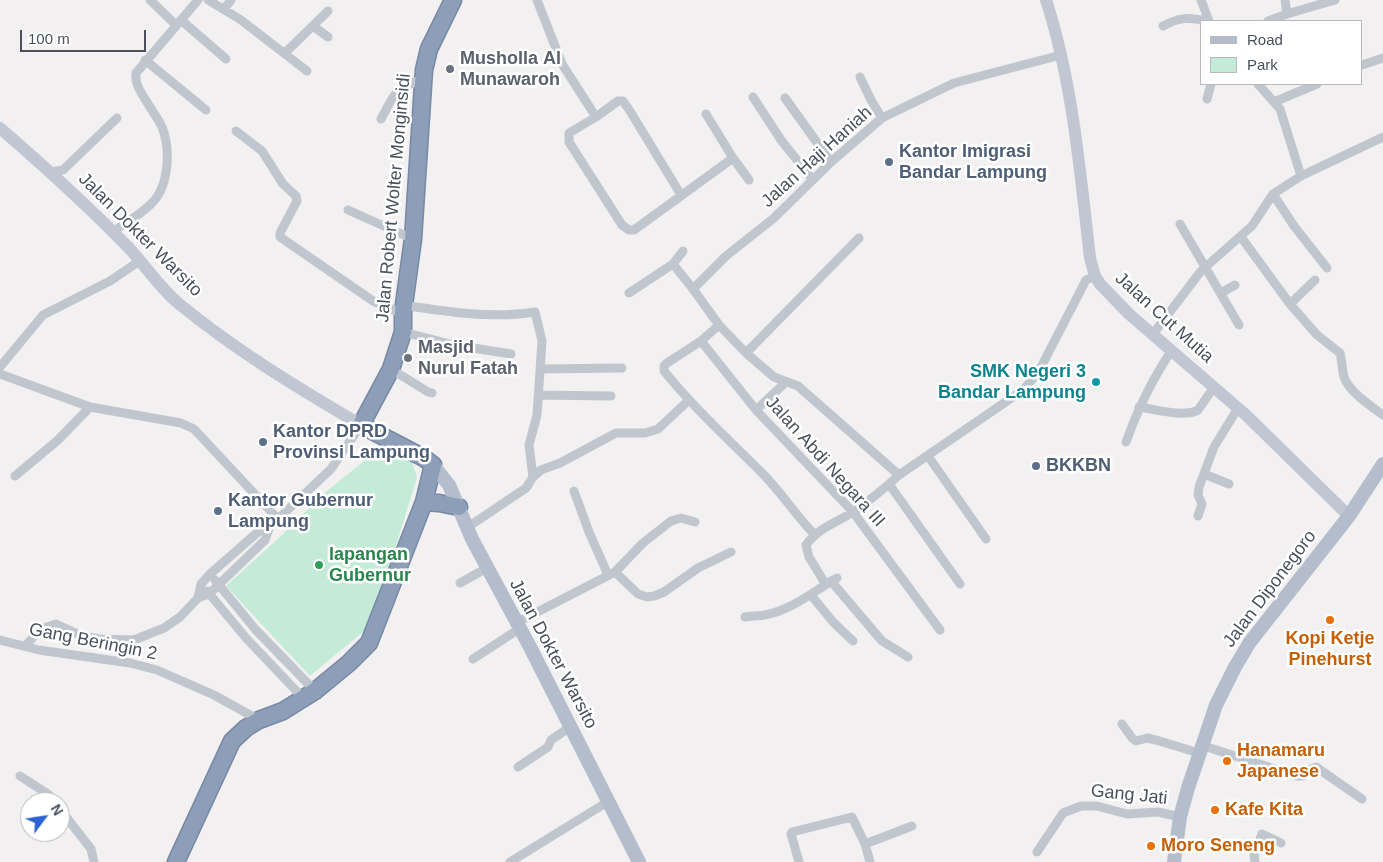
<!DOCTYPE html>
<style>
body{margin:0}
#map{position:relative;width:1383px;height:862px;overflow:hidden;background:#f2f0f0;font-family:Helvetica,sans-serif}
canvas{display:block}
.legend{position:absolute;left:1200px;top:20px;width:162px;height:65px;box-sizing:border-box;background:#fff;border:1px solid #b7b9be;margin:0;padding:6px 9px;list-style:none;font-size:15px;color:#4a515c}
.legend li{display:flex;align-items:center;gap:10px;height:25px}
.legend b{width:25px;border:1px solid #b7b9be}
.north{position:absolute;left:20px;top:792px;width:50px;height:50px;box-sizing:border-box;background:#fff;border:1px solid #b7b9be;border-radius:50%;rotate:59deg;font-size:14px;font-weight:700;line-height:20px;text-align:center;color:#4a515c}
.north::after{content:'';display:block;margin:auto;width:18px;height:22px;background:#2d62d0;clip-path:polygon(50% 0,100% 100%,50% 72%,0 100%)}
.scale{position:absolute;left:20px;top:30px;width:126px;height:22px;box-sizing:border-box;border:2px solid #4a515c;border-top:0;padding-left:6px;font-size:15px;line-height:18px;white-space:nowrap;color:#4a515c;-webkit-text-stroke:4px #fff;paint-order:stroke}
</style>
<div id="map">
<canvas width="1383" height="862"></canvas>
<ul class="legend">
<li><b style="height:6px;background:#b3bdcc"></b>Road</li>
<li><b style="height:14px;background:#c4ebd7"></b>Park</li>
</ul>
<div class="north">N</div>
<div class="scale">100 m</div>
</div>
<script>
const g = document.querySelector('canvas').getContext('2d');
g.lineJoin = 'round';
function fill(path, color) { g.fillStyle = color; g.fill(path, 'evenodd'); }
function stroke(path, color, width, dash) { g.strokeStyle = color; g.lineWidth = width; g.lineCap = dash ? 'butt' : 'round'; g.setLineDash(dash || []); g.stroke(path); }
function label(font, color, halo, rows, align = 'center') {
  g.font = font + ' Helvetica,sans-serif'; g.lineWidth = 5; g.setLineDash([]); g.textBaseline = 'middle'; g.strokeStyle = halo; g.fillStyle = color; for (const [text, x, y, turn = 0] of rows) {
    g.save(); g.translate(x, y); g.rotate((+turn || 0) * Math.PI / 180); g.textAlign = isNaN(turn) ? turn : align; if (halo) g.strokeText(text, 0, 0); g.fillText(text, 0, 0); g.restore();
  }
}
const green = new Path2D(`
 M390,445l21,13 6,20 -21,67 -32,86 -54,45 -84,-90 57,-52 39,-39 42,-34z`);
const street = new Path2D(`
 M150,0l26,25
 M208,0l33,20 66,51
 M537,0l25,64 34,53
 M1201,0l8,21
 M1285,0l2,14
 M224,9l7,-9
 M181,20l45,39
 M1268,21l19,-7 48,-14
 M313,26l15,11
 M1163,26c17,-9 25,-9 44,-5
 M285,53l43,-42
 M1061,55l-107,28 -72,35 -51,44 -57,56 -48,38 -33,33 26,36 27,28 28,24 24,9 101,89 124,-85 15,-17 48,-93 9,-4
 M145,60l61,50
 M1362,65l21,-7
 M860,77l11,23 11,18
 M1258,84l22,25 21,67
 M753,97l28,43 32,40
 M785,98l46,64
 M1207,99l4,-15
 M1274,102l43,-18
 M706,114l27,44 16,22
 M381,119c13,-23 13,-33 42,-39
 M236,131l26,20 21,33 13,12 1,5 -17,32v4l93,64 23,10 7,1
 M51,172l12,-2 54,-52
 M1273,194l21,32 33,42
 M681,195l-51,-84 -7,-10h-5l-22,16 -27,16v9l53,83 7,5h5l99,-72
 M348,210l65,29
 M1180,224l59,101
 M113,232c12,-9 27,-17 38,-28 18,-17 20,-54 11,-77 -3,-7 -8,-13 -12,-20 -6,-10 -16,-22 -14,-34l62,-73
 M1241,237l49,67 27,31 23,18c2,8 2,16 4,24 5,15 27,29 39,38
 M673,264l20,25
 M629,293l44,-29 10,-13
 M1221,293l14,-8
 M1290,304l25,-24
 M404,305c44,7 87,14 131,7l7,29 -5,74 -8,30 4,32
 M719,325l-18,16 -34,22 -3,3v5c30,37 65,69 99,103 19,19 33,42 52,61
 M403,332l51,13 57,9
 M1153,334l48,-63 51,-45 21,-32 28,-18 82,-39
 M701,341l55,69 97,102 87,118
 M746,353l113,-115
 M0,367l43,-52 67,-34 31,-21
 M391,369l37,23 4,1
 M540,369l82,-1
 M0,374l90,33 91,16 13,6 84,90
 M539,395l72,1
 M1139,407c16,2 45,11 59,3l16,-23
 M756,410l30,-28
 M1126,442c12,-33 26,-63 46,-92
 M928,456l58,83
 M1204,474l25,10
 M15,476l43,-36 32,-33
 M889,484l71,100
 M574,491l15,41 19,43
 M1198,516l4,-12 -4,-9 1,-8 15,-40 24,-39
 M468,527l58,-39 7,-11 8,-7 19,-7 56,-30h29l13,-4 31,-29
 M615,572l23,22 9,3 7,-1 10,-4 34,-24 33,-16
 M215,580l40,49 60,62
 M831,581l51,60 26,16
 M460,583l27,-15
 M826,585l-17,-28 -3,-12c12,-17 30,-22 47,-33 16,-11 32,-24 46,-37
 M207,591l39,47 57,60
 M811,595l22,27 20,19
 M198,598l3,-14 9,-10 48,-42 12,-6 8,-7 53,-50 30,-44
 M745,617c7,-1 14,-1 20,-2 27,-5 49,-24 72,-37
 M516,623l99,-51 28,-29 28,-22 10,-3 14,4
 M0,640l39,10 91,13 27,7 57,25 45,25
 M25,646l16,-17 15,-5 26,12 18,3 34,1 30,-12 16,-11 18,-19 11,-4 56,-54 5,-14
 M473,659l46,-30
 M1122,724l10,14 4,3 11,-3 9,2 43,13
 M1201,745l95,31h7l8,-7 5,-2 46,32
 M518,767l30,-20 3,-7 19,-13
 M20,776l28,18 7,8
 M60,809l31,40 3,13
 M865,844l47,-18
 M1037,852l26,-39 18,-7h16l30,8 31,-2 22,5
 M510,862l99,-61
 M799,862l-8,-28 1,-2 60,-15 13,27 5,18
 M1255,862l-1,-8 8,-20 19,9`);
const secondary = new Path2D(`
 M1046,0c27,83 34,172 44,258l5,18 5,8 29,30 117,101 103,101
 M0,128c44,38 87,77 128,119 17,18 31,40 50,56 57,47 120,85 183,122`);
const primary = new Path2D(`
 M433,465l16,20 23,54 58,108 109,215
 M1174,862l6,-45 8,-29 28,-83 19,-38 15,-25 99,-126 34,-52`);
const highway = new Path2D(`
 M424,502l15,1 20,4
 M176,862l56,-121 14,-13 13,-8 24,-9 32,-20 34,-28 20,-20 55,-141 9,-37 -9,-7 -63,-33 30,-56 12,-37v-20l10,-73 11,-169 5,-21 24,-49`);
const markers = [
 [450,69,5,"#6b7280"],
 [889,162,5,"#5c6f8a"],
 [408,358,5,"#6b7280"],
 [1096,382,5,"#0f9aa8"],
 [263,442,5,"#5c6f8a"],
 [1036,466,5,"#5c6f8a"],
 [218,511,5,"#5c6f8a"],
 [319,565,5,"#2e9e5b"],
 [1330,620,5,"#e8710a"],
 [1227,761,5,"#e8710a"],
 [1215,810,5,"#e8710a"],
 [1151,846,5,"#e8710a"]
];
const worshipNames = [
 ["Musholla Al",460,59],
 ["Munawaroh",460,80],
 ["Masjid",418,348],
 ["Nurul Fatah",418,369]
];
const serviceNames = [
 ["Kantor Imigrasi",899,152],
 ["Bandar Lampung",899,173],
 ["Kantor DPRD",273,432],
 ["Provinsi Lampung",273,453],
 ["BKKBN",1046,466],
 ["Kantor Gubernur",228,501],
 ["Lampung",228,522]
];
const streetNames = [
 ["Jalan Haji Haniah",817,157,-42],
 ["Jalan Robert Wolter Monginsidi",394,198,-85],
 ["Jalan Dokter Warsito",140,235,45],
 ["Jalan Cut Mutia",1164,318,42],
 ["Jalan Abdi Negara III",825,462,48],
 ["Jalan Diponegoro",1270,589,-53],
 ["Gang Beringin 2",93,642,11],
 ["Jalan Dokter Warsito",553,654,62],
 ["Gang Jati",1129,795,6]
];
const cultureNames = [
 ["SMK Negeri 3",1086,372],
 ["Bandar Lampung",1086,393]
];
const leisureNames = [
 ["lapangan",329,555],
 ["Gubernur",329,576]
];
const foodNames = [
 ["Kopi Ketje",1330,639,"center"],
 ["Pinehurst",1330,660,"center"],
 ["Hanamaru",1237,751],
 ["Japanese",1237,772],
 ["Kafe Kita",1225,810],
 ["Moro Seneng",1161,846]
];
fill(green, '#c4ebd7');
stroke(highway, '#7889a5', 19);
stroke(street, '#c0c6cd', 9);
stroke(secondary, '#c0c6d2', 12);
stroke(primary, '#b3bdcc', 14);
stroke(highway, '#8d9eb9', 16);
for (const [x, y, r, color] of markers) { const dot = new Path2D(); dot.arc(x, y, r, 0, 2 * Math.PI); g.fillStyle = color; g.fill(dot); stroke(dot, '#fff', 2); }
label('bold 18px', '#5b616d', '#fff', worshipNames, 'left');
label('bold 18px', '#4e5e75', '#fff', serviceNames, 'left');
label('18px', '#4a515c', '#fff', streetNames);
label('bold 18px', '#0d838f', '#fff', cultureNames, 'right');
label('bold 18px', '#27864d', '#fff', leisureNames, 'left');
label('bold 18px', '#c56008', '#fff', foodNames, 'left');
</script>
